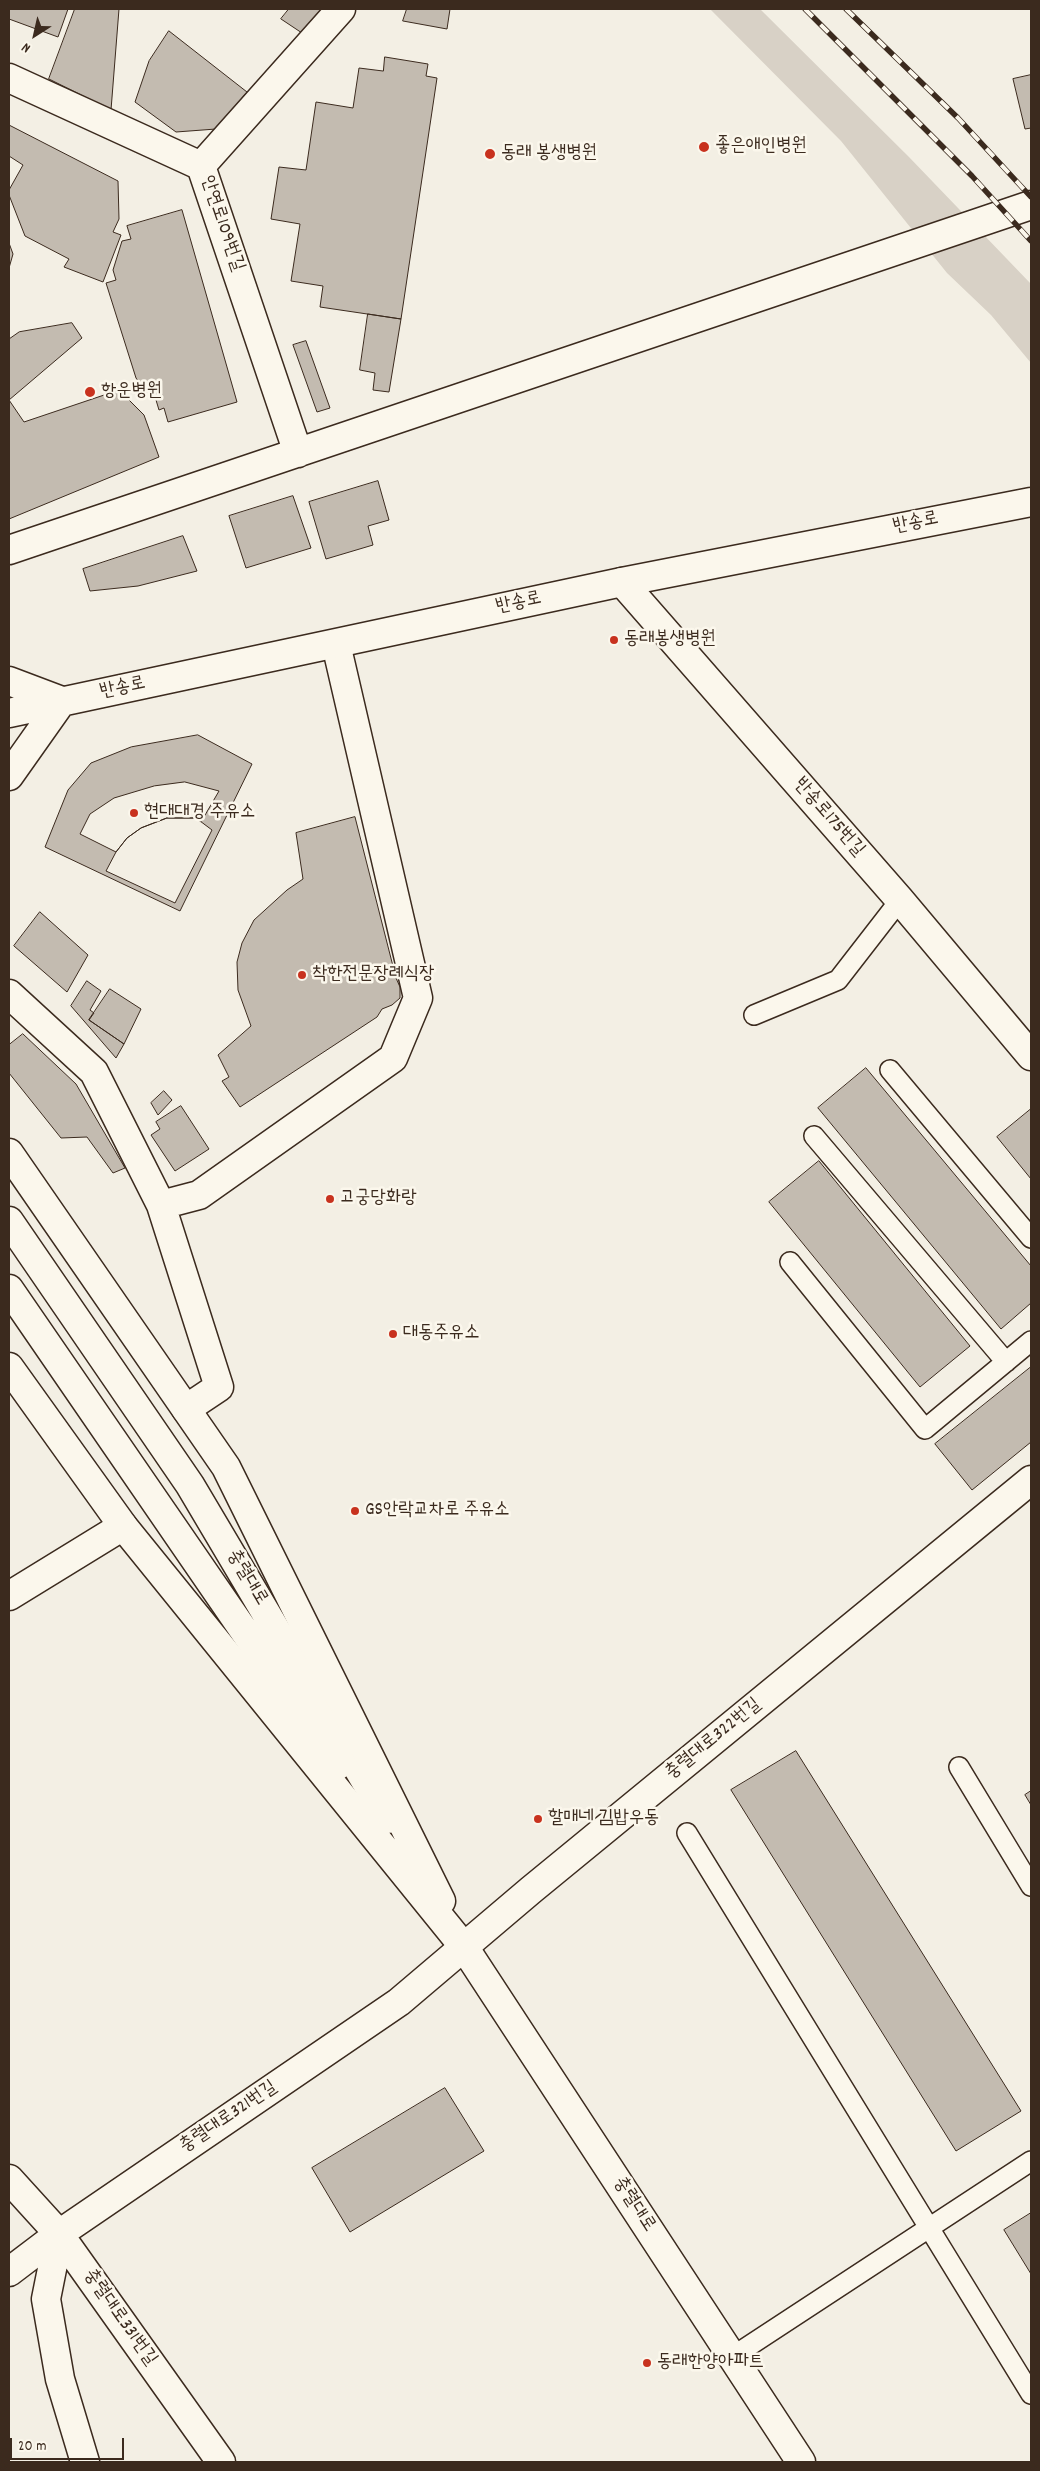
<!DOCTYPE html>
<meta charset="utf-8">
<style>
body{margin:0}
#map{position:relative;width:1040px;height:2471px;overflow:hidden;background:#f3efe4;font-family:Dekko,sans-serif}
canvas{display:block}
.frame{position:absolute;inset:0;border:10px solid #3b2a1e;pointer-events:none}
.north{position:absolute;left:10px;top:10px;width:50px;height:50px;-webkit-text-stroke:4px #fbf7ec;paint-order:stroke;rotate:215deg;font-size:14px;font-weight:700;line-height:20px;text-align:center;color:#3b2a1e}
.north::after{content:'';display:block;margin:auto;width:18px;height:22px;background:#3b2a1e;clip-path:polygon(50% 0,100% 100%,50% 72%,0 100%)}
.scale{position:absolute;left:10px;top:2438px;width:114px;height:22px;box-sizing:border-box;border:2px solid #3b2a1e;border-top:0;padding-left:6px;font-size:15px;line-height:18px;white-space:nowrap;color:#3b2a1e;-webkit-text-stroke:4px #fbf7ec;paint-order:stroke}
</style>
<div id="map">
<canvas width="1040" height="2471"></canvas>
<div class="frame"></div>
<div class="north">N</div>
<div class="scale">20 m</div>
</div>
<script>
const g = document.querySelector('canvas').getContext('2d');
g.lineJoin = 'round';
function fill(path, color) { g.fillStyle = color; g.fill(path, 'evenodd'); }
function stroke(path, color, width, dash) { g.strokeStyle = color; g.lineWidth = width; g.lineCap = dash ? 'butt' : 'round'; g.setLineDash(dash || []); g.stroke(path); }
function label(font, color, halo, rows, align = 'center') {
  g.font = font + ' Dekko,"Poor Story",sans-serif'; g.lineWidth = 5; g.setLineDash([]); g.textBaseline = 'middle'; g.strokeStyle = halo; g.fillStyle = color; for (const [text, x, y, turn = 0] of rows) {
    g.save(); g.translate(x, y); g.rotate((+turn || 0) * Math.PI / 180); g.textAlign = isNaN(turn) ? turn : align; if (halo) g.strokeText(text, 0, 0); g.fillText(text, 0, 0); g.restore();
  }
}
const green = new Path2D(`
 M710,9h50l149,148 122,127v79l-40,-48 -44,-42 -106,-132z`);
const building = new Path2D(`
 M9,9h59l-10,28 -49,-18z
 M75,9h44l-8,101 -62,-31z
 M289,9h35l-22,24 -21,-14z
 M407,9h43l-3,20 -44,-8z
 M169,31l78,61 -31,37 -40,3 -41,-30 14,-41z
 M385,57l43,7 -2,12 11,2 -36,241 -81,-12 3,-21 -32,-5 9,-57 -29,-5 8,-52 27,3 10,-68 37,6 6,-40 24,3z
 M1031,75v53l-6,1 -12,-50z
 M9,125l109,56 1,38 -6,13 8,3 -18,47 -39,-15 5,-8 -44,-23 -16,-41v-5l14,-25 -14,-9z
 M182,210l55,192 -69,20 -4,-14 -5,2 -6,-20 -7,2 -10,-14 -30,-95 10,-3 -3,-10 9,-29 9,-2 -4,-13z
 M9,243l4,11 -4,14z
 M368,314l33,5 -12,73 -16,-2 2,-17 -15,-3z
 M72,323l10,15 -73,62 15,22 95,-32 25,25 15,42 -150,62v-180l10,-7z
 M306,341l24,67 -13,4 -24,-67z
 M378,481l11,39 -21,6 5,19 -47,14 -17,-57z
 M293,496l18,52 -65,20 -17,-52z
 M183,536l14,35 -59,15 -48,5 -7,-22z
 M198,735l54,29 -72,147 -135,-64 23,-57 23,-27 40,-16z
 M185,782l34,9 -18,31 -5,-4h-29l-26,10 -14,10 -11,14 -36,-18 10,-20 24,-16 40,-12z
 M355,817l41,161 4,9v11l-8,7 -10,4 -5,8 -137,90 -18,-26 7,-4 -11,-22 33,-29 -13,-36 -1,-28 5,-19 12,-23 33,-30 16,-11 -7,-46z
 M167,818h29l16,12 -37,73 -69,-32 10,-19 11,-14 14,-10z
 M40,912l48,43 -21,37 -53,-46z
 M87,981l14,10 -11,19 4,3 -5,7 35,24 -8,14 -45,-52z
 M110,989l31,20 -17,35 -35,-24z
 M23,1034l53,50 49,84 -12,5 -26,-36 -26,1 -52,-65v-28z
 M866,1068l165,198v37l-30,26 -183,-221z
 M164,1091l8,9 -14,15 -7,-12z
 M181,1106l28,43 -34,22 -24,-36 9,-6 -4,-7z
 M1031,1109v70l-34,-42z
 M819,1161l151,185 -50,41 -151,-185z
 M1031,1367v75l-59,48 -37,-46z
 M796,1751l225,360 -65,40 -225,-361z
 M1031,1791v14l-6,-10z
 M445,2088l39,63 -134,81 -38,-64z
 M1031,2213v61l-27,-44z`);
const lane = new Path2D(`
 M754,1015l84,-35 62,-80
 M890,1070l141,168
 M814,1136l192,226
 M790,1262l135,167 106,-88
 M959,1767l72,119
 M687,1833l344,561
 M732,2357l299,-196`);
const street = new Path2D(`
 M9,78l192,88 97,287
 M201,166l140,-157
 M9,550l1022,-345
 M622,582l278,318 131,156
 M9,994l85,78 67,133 58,182 -33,22
 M161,1205l38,-10 194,-137 25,-60 -82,-354
 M9,1596l114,-70
 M9,2179l50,55 162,228
 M59,2234l-13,65 14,80 25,83
 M9,2272l50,-38 340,-232 132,-112 500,-410`);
const secondary = new Path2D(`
 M9,681l53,20 -53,75
 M9,713l613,-131 409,-80
 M9,1221l181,264 198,334
 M9,1289l328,477`);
const primary = new Path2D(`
 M9,1153l217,314 215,434
 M9,1367l114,159 341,421 337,515`);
const rail = new Path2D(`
 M805,9l167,167 59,65
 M846,9l112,109 73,79`);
const markers = [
 [704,147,6,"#c8321e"],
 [490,154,6,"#c8321e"],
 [90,392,6,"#c8321e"],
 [614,640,5,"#c8321e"],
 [134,813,5,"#c8321e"],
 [302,975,5,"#c8321e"],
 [330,1199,5,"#c8321e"],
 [393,1334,5,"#c8321e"],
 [355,1511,5,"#c8321e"],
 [538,1819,5,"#c8321e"],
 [647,2363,5,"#c8321e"]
];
const poiNames = [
 ["좋은애인병원",715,147],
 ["동래 봉생병원",501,154],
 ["항운병원",101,392],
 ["동래봉생병원",624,640],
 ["현대대경 주유소",144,813],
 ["착한전문장례식장",312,975],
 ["고궁당화랑",340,1199],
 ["대동주유소",403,1334],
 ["GS안락교차로 주유소",365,1511],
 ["할매네 김밥우동",548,1819],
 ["동래한양아파트",657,2363]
];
const streetNames = [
 ["안연로109번길",221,224,71],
 ["반송로",916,524,-11],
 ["반송로",519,604,-12],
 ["반송로",123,689,-12],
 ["반송로175번길",828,818,49],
 ["충렬대로",246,1578,59],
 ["충렬대로322번길",714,1740,-39],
 ["충렬대로321번길",229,2118,-34],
 ["충렬대로",633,2205,57],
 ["충렬대로331번길",119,2318,55]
];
fill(green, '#d8d1c6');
fill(building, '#c3bbb0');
stroke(building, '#3b2a1e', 1);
stroke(lane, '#3b2a1e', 22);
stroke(street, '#3b2a1e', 31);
stroke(secondary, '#3b2a1e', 31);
stroke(primary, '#3b2a1e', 31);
stroke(lane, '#fbf7ec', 19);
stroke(street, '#fbf7ec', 28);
stroke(secondary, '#fbf7ec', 28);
stroke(primary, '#fbf7ec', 28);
stroke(rail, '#3b2a1e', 5.5);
stroke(rail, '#fbf7ec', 4, [11]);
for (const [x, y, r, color] of markers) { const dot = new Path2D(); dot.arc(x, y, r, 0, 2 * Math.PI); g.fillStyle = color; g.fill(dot); stroke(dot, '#fbf7ec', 2); }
label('19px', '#3b2a1e', '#fbf7ec', poiNames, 'left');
label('19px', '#3b2a1e', '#fbf7ec', streetNames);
</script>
